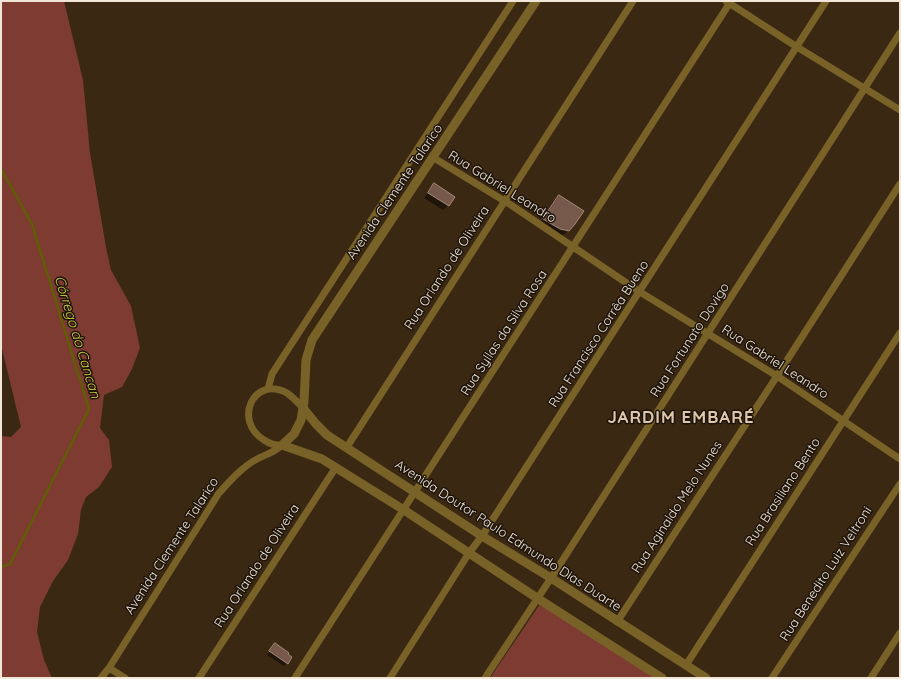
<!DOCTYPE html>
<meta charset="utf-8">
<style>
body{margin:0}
#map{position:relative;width:901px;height:679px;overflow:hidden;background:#3b2813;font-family:Quicksand,sans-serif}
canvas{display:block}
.frame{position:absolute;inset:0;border:2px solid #f2e6d9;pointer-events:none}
</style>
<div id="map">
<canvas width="901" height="679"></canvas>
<div class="frame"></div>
</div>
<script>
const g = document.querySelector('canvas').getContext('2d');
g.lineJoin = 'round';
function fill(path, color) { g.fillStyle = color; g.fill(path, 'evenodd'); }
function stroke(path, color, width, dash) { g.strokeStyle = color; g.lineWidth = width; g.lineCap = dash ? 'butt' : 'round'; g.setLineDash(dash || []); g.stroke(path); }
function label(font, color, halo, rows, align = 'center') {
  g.font = font + ' Quicksand,sans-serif'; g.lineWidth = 3; g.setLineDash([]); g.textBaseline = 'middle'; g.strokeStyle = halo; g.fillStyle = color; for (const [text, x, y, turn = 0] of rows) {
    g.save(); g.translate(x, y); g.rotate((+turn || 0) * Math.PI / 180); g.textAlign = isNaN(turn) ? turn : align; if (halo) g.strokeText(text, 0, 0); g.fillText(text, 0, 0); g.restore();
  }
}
const green = new Path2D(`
 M1,1h63l19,79 7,73 16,94 5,23 20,36 9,42 -8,21 -10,18 -18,8 -4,33 9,12 3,27 -13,20 -13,10 -5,13 -3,24 -10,26 -15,21 -13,26 -3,25 7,28 8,18h-51v-242l10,1 10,-10 -20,-82z
 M540,604l115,74h-165z`);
const shadow = new Path2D(`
 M434,185l14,20 -5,5 -19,-12z
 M559,196l16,28 -14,13 -23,-11 14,-23z
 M272,648l15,15 -3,3 -17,-11z`);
const stream = new Path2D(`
 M1,169l31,55 57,185 -79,155 -9,3`);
const building = new Path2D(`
 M434,183l21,14 -6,9 -21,-13z
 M559,195l25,16 -9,13 -6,7 -9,-2 -17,-10z
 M275,643l14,10 -1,1 4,3 -4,7 -19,-13z`);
const minor = new Path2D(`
 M726,1l71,46 103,63
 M434,158l77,47 129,87 137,84 123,83
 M268,389l4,-15 241,-373
 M282,445c-7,1 -12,-1 -18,-5 -31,-19 -11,-65 23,-47 6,4 11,10 16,15
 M347,447l286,-446
 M617,622l160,-246 123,-192
 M686,665l214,-332
 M109,668l16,10
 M101,678l8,-10 110,-175c11,-12 23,-26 38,-34 9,-5 17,-6 25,-14
 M199,678l137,-211
 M295,678l436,-677
 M390,678l79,-125 13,-17 344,-535
 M485,678l70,-106 345,-539
 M772,678l128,-194
 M871,678l29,-45`);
const tertiary = new Path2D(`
 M303,408l13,16 11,11 155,101 69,42 155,100
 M282,445l12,-11 7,-14 3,-18 2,-42 6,-20 224,-339
 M282,445l40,14 82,51 133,88 125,80`);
const streetNames = [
 ["Rua Gabriel Leandro",502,187,32],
 ["Avenida Clemente Talarico",395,192,-56],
 ["Rua Orlando de Oliveira",447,268,-57],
 ["Rua Syllas da Silva Rosa",504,333,-57],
 ["Rua Francisco Corrêa Bueno",599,334,-57],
 ["Rua Fortunato Dovigo",690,340,-57],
 ["Rua Gabriel Leandro",775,362,33],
 ["Rua Brasiliano Bento",783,492,-57],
 ["Rua Aginaldo Melo Nunes",677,507,-57],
 ["Avenida Doutor Paulo Edmundo Dias Duarte",508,536,33],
 ["Avenida Clemente Talarico",172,546,-57],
 ["Rua Orlando de Oliveira",257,566,-57],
 ["Rua Benedito Luiz Veltroni",826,574,-57]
];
const waterNames = [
 ["Córrego do Cancan",77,337,73]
];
const districtNames = [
 ["JARDIM EMBARÉ",681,418]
];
fill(green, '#7d3b32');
fill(shadow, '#0007');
stroke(stream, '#605d04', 2.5);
fill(building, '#76594b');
stroke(building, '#a78979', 1);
stroke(minor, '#796227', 7);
stroke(tertiary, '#796227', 9);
label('13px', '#f2e6d9', '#1c130a', streetNames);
label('italic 14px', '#d0cb43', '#1c130a', waterNames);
g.letterSpacing = '1px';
label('bold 17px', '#e0c8ae', '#1c130a', districtNames);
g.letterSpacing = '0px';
</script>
